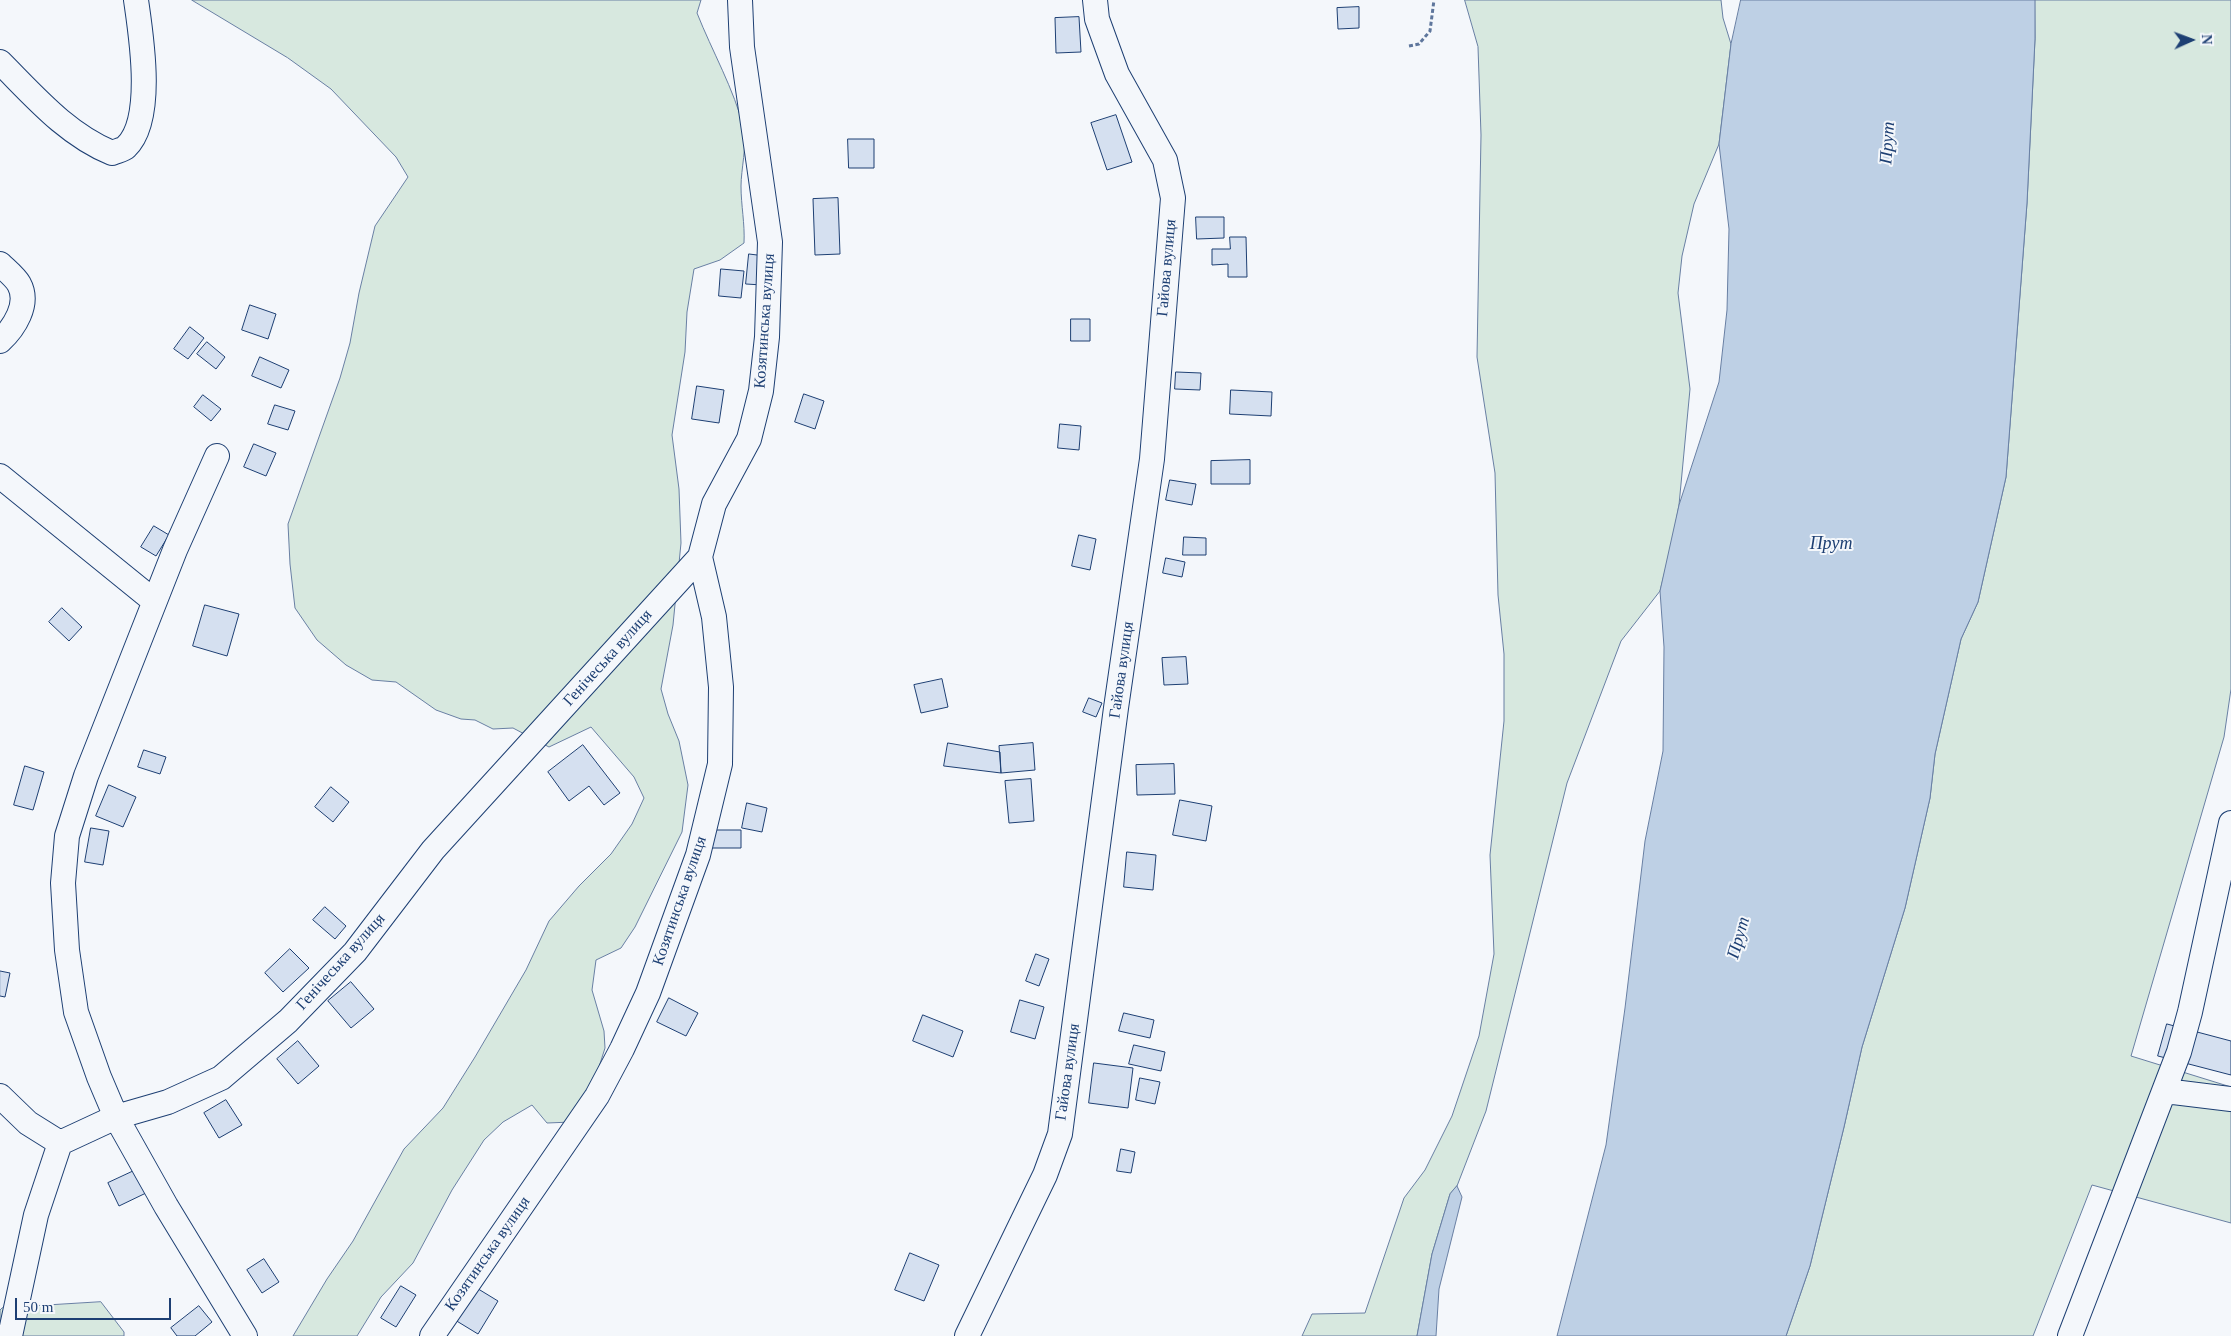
<!DOCTYPE html>
<meta charset="utf-8">
<style>
body{margin:0}
#map{position:relative;width:2231px;height:1336px;overflow:hidden;background:#f4f7fb;font-family:Georgia,serif}
canvas{display:block}
.north{position:absolute;left:2166px;top:15px;width:50px;height:50px;-webkit-text-stroke:4px #f4f7fb;paint-order:stroke;rotate:88deg;font-size:14px;font-weight:700;line-height:20px;text-align:center;color:#1d3f73}
.north::after{content:'';display:block;margin:auto;width:18px;height:22px;background:#1d3f73;clip-path:polygon(50% 0,100% 100%,50% 72%,0 100%)}
.scale{position:absolute;left:15px;top:1298px;width:156px;height:22px;box-sizing:border-box;border:2px solid #1d3f73;border-top:0;padding-left:6px;font-size:15px;line-height:18px;white-space:nowrap;color:#1d3f73;-webkit-text-stroke:4px #f4f7fb;paint-order:stroke}
</style>
<div id="map">
<canvas width="2231" height="1336"></canvas>
<div class="north">N</div>
<div class="scale">50 m</div>
</div>
<script>
const g = document.querySelector('canvas').getContext('2d');
g.lineJoin = 'round';
function fill(path, color) { g.fillStyle = color; g.fill(path, 'evenodd'); }
function stroke(path, color, width, dash) { g.strokeStyle = color; g.lineWidth = width; g.lineCap = dash ? 'butt' : 'round'; g.setLineDash(dash || []); g.stroke(path); }
function label(font, color, halo, rows, align = 'center') {
  g.font = font + ' Georgia,serif'; g.lineWidth = 4; g.setLineDash([]); g.textBaseline = 'middle'; g.strokeStyle = halo; g.fillStyle = color; for (const [text, x, y, turn = 0] of rows) {
    g.save(); g.translate(x, y); g.rotate((+turn || 0) * Math.PI / 180); g.textAlign = isNaN(turn) ? turn : align; if (halo) g.strokeText(text, 0, 0); g.fillText(text, 0, 0); g.restore();
  }
}
const green = new Path2D(`
 M192,0h509l-4,13c15,38 37,76 47,116 3,16 -3,41 -3,57 0,19 4,38 3,57l-24,17 -26,9 -7,43 -2,40 -13,83 7,54 2,54 -8,82 -12,64 7,25 11,27 9,44 -6,47 -47,95 -14,21 -25,12 -4,30 12,41 1,17 -13,41 -20,33 -25,1 -15,-18 -29,17 -19,18 -32,50 -39,73 -32,34 -24,39h-64l34,-57 26,-38 51,-92 39,-41 32,-51 51,-87 23,-49 30,-35 32,-32 21,-30 12,-26 -10,-21 -43,-50 -42,20 -36,-19 -20,1 -18,-9 -14,-1 -25,-9 -40,-28 -24,-2 -26,-15 -29,-25 -22,-32 -5,-44 -2,-40 52,-146 10,-35 9,-50 16,-67 33,-49 -12,-20 -65,-68 -43,-31z
 M1465,0h256l2,18 8,26 -12,100 -25,60 -12,52 -4,37 12,96 -11,116 -7,38 -12,48 -39,50 -54,142 -81,328 -29,75 -7,8 -18,60 -15,82h-115l10,-22 53,-1 39,-115 21,-28 27,-54 27,-80 15,-82 -4,-99 14,-134v-67l-6,-59 -3,-122 -18,-116 4,-222 -3,-88z
 M2035,0h196v689l-7,48 -93,319 100,31v136l-139,-38 -59,151h-247l24,-70 34,-139 18,-80 43,-139 25,-110 5,-44 26,-115 17,-37 28,-125 21,-274 8,-164z
 M101,1302l23,30v4h-124v-26l2,-2z`);
const water = new Path2D(`
 M1741,0h294v39l-8,164 -21,274 -28,125 -17,37 -26,115 -5,44 -25,110 -43,139 -18,80 -34,139 -24,70h-229l49,-191 19,-137 20,-167 18,-90 1,-104 -4,-56 19,-86 40,-123 8,-72 2,-81 -10,-85 12,-100z
 M1457,1186l5,11 -23,92 -3,47h-19l15,-82 18,-60z`);
const building = new Path2D(`
 M1359,7v21l-21,1 -1,-21z
 M1079,17l2,35 -25,1 -1,-35z
 M1116,115l16,47 -25,8 -16,-47z
 M848,139h26v29h-25z
 M838,198l2,56 -25,1 -2,-56z
 M1196,217h28v21l-27,1z
 M1230,237h16l1,40h-19v-13l-16,1v-16h18z
 M749,254l16,2 -3,29 -16,-1z
 M721,269l23,2 -3,27 -22,-2z
 M250,305l26,9 -8,25 -26,-9z
 M1071,319h19v22h-19z
 M190,327l14,11 -16,21 -14,-10z
 M207,342l18,15 -9,12 -19,-15z
 M260,357l29,13 -8,18 -29,-12z
 M1176,372l25,1 -1,17 -25,-1z
 M697,386l27,4 -5,33 -27,-4z
 M1231,390l41,2 -1,24 -41,-2z
 M804,394l20,7 -9,28 -20,-7z
 M203,395l18,14 -10,12 -17,-14z
 M275,405l20,6 -7,19 -20,-6z
 M1060,424l21,2 -2,24 -21,-2z
 M254,444l22,9 -10,23 -22,-9z
 M1250,460v24h-39v-23z
 M1170,480l26,4 -4,21 -26,-5z
 M154,526l15,9 -13,21 -15,-9z
 M1079,535l17,4 -6,31 -18,-4z
 M1184,537l22,1v17h-23z
 M1166,558l19,4 -3,15 -19,-4z
 M205,605l34,9 -12,42 -34,-10z
 M62,608l20,19 -13,14 -20,-19z
 M1186,657l2,27 -24,1 -2,-27z
 M942,679l6,28 -27,6 -7,-28z
 M1089,698l13,5 -6,14 -13,-5z
 M948,743l52,9 1,21 -57,-7z
 M1033,743l2,27 -34,3 -2,-27z
 M583,745l37,48 -16,12 -15,-19 -20,15 -21,-29z
 M144,750l22,7 -6,17 -22,-7z
 M1174,764l1,30 -38,1 -1,-30z
 M25,766l19,6 -11,38 -19,-5z
 M1031,779l3,42 -25,2 -4,-42z
 M109,785l27,12 -13,30 -27,-11z
 M331,787l18,15 -16,20 -18,-15z
 M1180,800l32,6 -6,35 -33,-6z
 M747,803l20,5 -5,24 -20,-4z
 M91,828l18,3 -6,34 -18,-3z
 M712,830h29v18h-29z
 M1127,852l29,3 -3,35 -29,-3z
 M325,907l21,19 -11,13 -22,-19z
 M290,949l19,19 -26,24 -18,-19z
 M1036,954l13,5 -10,27 -13,-5z
 M0,971l10,2 -5,24 -5,-1z
 M351,982l23,27 -23,19 -23,-27z
 M669,998l29,15 -12,23 -29,-14z
 M1020,1000l24,7 -9,32 -24,-7z
 M1124,1013l30,7 -4,18 -31,-7z
 M923,1015l40,16 -10,26 -40,-16z
 M2167,1024l64,17v34l-73,-19z
 M298,1041l21,25 -21,18 -21,-25z
 M1134,1045l31,7 -4,19 -32,-7z
 M1094,1063l39,5 -5,40 -39,-5z
 M1140,1078l20,4 -5,22 -19,-4z
 M226,1100l16,25 -23,13 -15,-25z
 M1121,1149l14,3 -4,21 -14,-2z
 M136,1170l10,23 -27,13 -11,-23z
 M910,1253l29,12 -15,36 -29,-11z
 M264,1259l15,23 -17,11 -15,-23z
 M401,1286l15,9 -20,32 -15,-9z
 M475,1287l23,14 -20,33 -23,-14z
 M199,1306l13,16 -17,14h-18l-6,-8z`);
const path = new Path2D(`
 M1409,46l10,-2 11,-13 4,-31`);
const minor = new Path2D(`
 M0,62c34,34 66,72 112,91 4,-2 11,-3 14,-6 29,-27 15,-112 10,-147
 M0,264c6,6 15,13 19,20 11,20 -5,44 -19,57
 M217,456l-42,94 -89,226 -19,60 -4,47 4,67 9,62 23,65 17,40 50,89 79,130
 M0,476l154,125
 M2165,1091l66,8
 M0,1096l28,27 32,20
 M10,1336l26,-121 24,-72 56,-26 52,-15 53,-24 67,-57 67,-69 78,-102 267,-293
 M432,1336l165,-240 25,-47 26,-56 50,-138 22,-91 1,-77 -7,-70 -14,-60 14,-53 35,-65 12,-48 6,-54 3,-95 -28,-195 -2,-47
 M967,1336l78,-161 15,-41 56,-426 36,-249 21,-261 -8,-38 -48,-86 -20,-55 -2,-19
 M2070,1336l109,-284 11,-40 41,-189`);
const streetNames = [
 ["Гайова вулиця",1167,268,-85],
 ["Козятинська вулиця",765,321,-86],
 ["Генічеська вулиця",608,658,-48],
 ["Гайова вулиця",1122,670,-82],
 ["Козятинська вулиця",680,901,-71],
 ["Генічеська вулиця",341,962,-48],
 ["Гайова вулиця",1068,1072,-82],
 ["Козятинська вулиця",488,1254,-55]
];
const waterNames = [
 ["Прут",1888,143,-86],
 ["Прут",1831,544],
 ["Прут",1739,938,-74]
];
fill(green, '#d7e8df');
stroke(green, '#687fa3', 1);
fill(water, '#bed0e5');
stroke(water, '#687fa3', 1);
fill(building, '#d5e0f0');
stroke(building, '#1d3f73', 1);
stroke(minor, '#1d3f73', 26);
stroke(path, '#5e769c', 3, [4, 2.5]);
stroke(minor, '#f4f7fb', 24);
label('16px', '#1d3f73', '#f4f7fb', streetNames);
label('italic 18px', '#1d3f73', '#f4f7fb', waterNames);
</script>
